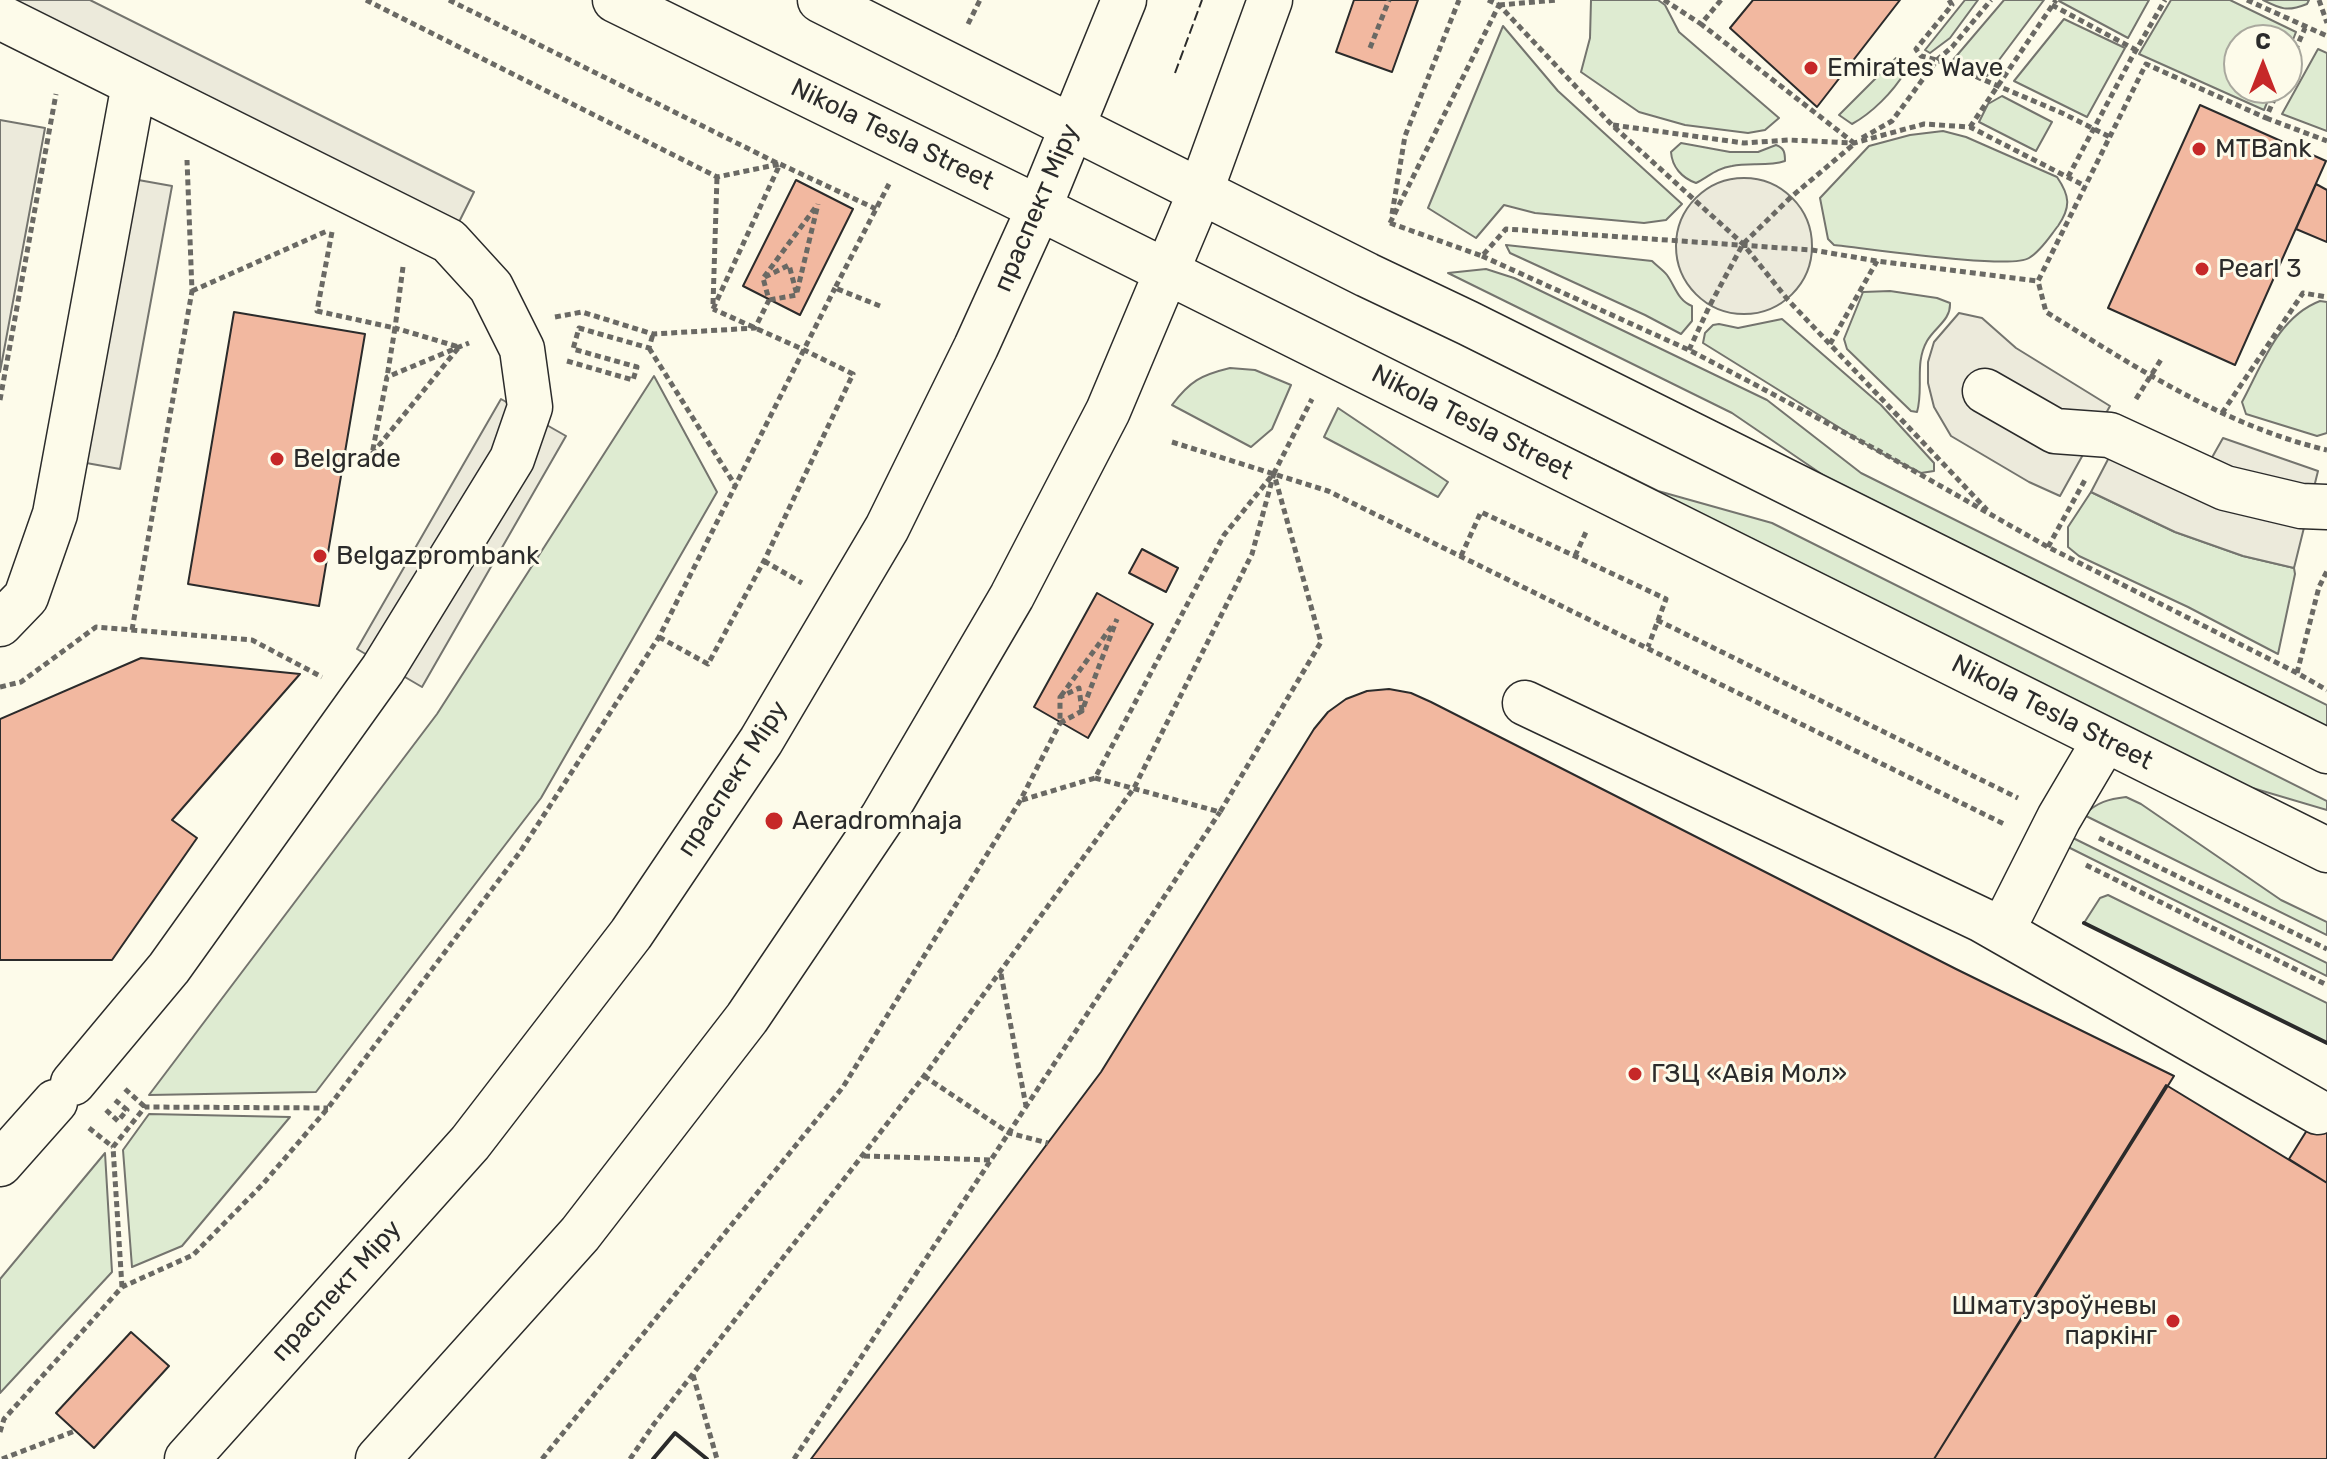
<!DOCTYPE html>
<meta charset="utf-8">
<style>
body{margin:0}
#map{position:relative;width:2327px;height:1459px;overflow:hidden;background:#fdfbea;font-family:Rubik,sans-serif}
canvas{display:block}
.north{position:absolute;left:2223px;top:24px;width:80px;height:80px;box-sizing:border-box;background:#fdfbea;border:2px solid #a9a89e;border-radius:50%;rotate:0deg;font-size:22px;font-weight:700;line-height:32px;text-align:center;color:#2b2b2b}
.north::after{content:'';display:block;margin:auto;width:28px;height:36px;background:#c62828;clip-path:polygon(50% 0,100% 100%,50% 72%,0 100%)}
</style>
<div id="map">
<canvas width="2327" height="1459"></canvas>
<div class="north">С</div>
</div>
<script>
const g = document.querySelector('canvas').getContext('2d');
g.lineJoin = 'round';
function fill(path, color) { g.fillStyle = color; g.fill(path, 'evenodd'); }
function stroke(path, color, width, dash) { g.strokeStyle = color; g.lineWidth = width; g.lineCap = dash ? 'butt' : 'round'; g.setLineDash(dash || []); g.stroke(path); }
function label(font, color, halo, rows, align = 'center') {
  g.font = font + ' Rubik,sans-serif'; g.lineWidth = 6; g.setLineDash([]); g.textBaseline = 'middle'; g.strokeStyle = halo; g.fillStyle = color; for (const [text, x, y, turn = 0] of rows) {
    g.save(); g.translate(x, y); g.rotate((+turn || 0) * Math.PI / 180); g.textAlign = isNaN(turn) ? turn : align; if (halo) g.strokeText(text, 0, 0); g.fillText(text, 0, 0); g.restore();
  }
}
const green = new Path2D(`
 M1591,0h67l7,5 14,27 100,86 -14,12 -17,3 -63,-8 -46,-13 -58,-40 9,-34z
 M1965,0h13l-28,38 -20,15 -5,-3z
 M2004,0h40l-57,76 -34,-16z
 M2060,0h89l-21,38 -69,-37z
 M2171,0h59l66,32 -9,23v-15h-48v48h34l-9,22 -125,-56z
 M2263,0h46l-2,4c-20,8 -26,5 -44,-4z
 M2064,19l61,29 -38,69 -73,-36z
 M1503,26l55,65 124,113 -16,16 -22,3 -109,-10 -31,-8 -28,33 -48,-30z
 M2318,49l9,4v78l-45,-17z
 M1896,58l9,14c-12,20 -33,41 -53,52l-13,-9z
 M2002,96l50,26 -16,29 -57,-29 9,-18z
 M1943,131l23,6 91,40c13,19 14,30 1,49 -8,10 -17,25 -29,32 -18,12 -164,-10 -195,-13l-6,-6 -8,-41 49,-52 41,-11z
 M1681,143l49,9h28l18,-7c8,3 9,7 9,16 -18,6 -36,1 -53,5 -15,2 -24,11 -36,17 -14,-5 -24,-16 -25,-31z
 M1506,245l146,16c5,5 11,9 15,14 8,11 11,26 25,31v15l-11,13 -36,-19 -135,-62z
 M1486,269l28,9 253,122 94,73 466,232v25l-482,-240 -113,-77 -284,-140z
 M1890,291l47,7 13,5c1,17 -15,24 -23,38 -13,23 -3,47 -10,71l-6,-1 -64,-62 -3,-10 19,-47z
 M2320,301l7,1v131l-10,3 -71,-22 -4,-12c20,-37 36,-85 78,-101z
 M1782,319l99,86 53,58v8l-13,2 -44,-22 -174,-108 2,-10 8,-8 6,-1 19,4z
 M1371,350l287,141 114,32 555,278v9l-115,-34z
 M1230,368l25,2 36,15 -19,44 -21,18 -79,-42c18,-24 29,-30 58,-37z
 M654,376l63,116 -176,306 -225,294 -167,3 288,-381z
 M1338,408l110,74 -10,15 -114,-60z
 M2091,492l84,40 68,24 51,12 1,6 -17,80 -90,-47 -109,-51 -11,-9v-20z
 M2126,797l15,7 140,96 46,22v13l-243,-120c13,-13 25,-16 42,-18z
 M2069,836l258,127v13l-263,-131z
 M2108,895l219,108v40l-243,-120 16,-25z
 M149,1114l141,3 -108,129 -50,21 -9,-117z
 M105,1153l7,119 -112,121v-114z`);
const parking = new Path2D(`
 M0,0h90l384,192 -33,66z
 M0,120l45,8 -45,244z
 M99,173l73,13 -52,283 -73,-13z
 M1676 246a68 68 0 1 1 136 0a68 68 0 1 1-136 0Z
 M1959,313l23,5 34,30 94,58 -50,90 -31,-14 -78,-46 -17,-29 -6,-24v-21l6,-20z
 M501,399l65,37 -144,251 -65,-38z
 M2128,421l82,40 13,-23 95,33 -24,97 -51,-12 -68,-24 -84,-40z`);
const building = new Path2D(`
 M1354,0h64l-26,72 -56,-20z
 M1753,0h147l-83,107 -87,-79z
 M2200,105l126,56 -91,204 -127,-57z
 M796,180l57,29 -53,106 -57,-29z
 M2316,184l11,6v52l-31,-13z
 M234,312l131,22 -46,272 -131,-22z
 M1142,549l36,19 -12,24 -37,-19z
 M1097,593l56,31 -65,114 -54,-31z
 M141,658l159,16 -128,146 25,18 -85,122h-112v-241z
 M1389,689l22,4 20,9 525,267 218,107 -240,383h-1123l290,-387 213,-343 14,-17 18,-13 21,-8z
 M2166,1085l161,98v276h-393z
 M2327,1098v85l-38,-24z
 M131,1332l38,34 -75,82 -38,-35z`);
const path = new Path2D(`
 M366,0l351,177 63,-13
 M449,0l330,164
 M1488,0l11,5 113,120 131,119 45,56 199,210
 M1664,0l37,24
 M1721,0l-20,24 153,119
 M1949,0l3,5 -36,44 5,7 16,4 125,53 48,24
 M2247,0l80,36
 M2319,0l8,23
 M1499,5l58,-5
 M2052,5l84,45
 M968,24l12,-24
 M1370,48l19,-48
 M2287,69l18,-41
 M2279,88l-13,30 -120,-54 -108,217 8,31c90,55 178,114 281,138
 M2266,118l61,23
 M1613,125l131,18 45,-3 65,3 70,-19 46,3 115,59
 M1970,127l86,-127
 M1862,138l30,-17 45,-61 15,-13 39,-47
 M2068,177l64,-120 33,-57
 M1392,214l13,-78 54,-136
 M1390,223l92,33 24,-27 306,21 65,11 161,20
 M1390,223l109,-218v-5
 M332,232l-15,79 78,17 -8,49
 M1482,256l207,94 63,33 127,68 169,96 249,126 30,17
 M403,267l-8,61 64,19 -87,107 15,-77 72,-30 10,-4
 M764,277l51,-69
 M192,291l135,-60
 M797,292l21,-88
 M713,304l4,-127
 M880,306l-45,-18 54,-104
 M713,309l67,-145 96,45
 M555,317l27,-5 71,22 102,-6 14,-28 -6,-22 26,-13 8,30 -28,5
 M1830,344l47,-83
 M649,348l86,137
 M1689,350l21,-45 33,-61 48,-47 63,-53
 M567,361l66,19 4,-13 -64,-18 6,-21 70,20 4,-14
 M2136,399l26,-41
 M0,400l56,-306
 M2222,413l81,-120 24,4
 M1172,442l156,49 678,334
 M2048,547l38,-69
 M1461,556l20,-44 185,87 -18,48
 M1575,556l11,-24
 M764,561l38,22
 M1657,620l361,178
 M132,630l60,-339 -5,-131
 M659,637l49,27 56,-103 89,-187 -51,-25 -89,-40
 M2297,673l22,-86 8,-16
 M0,687l21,-5 75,-55 156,13 70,37
 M1061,696l51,-70
 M1082,711l-3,-23 -19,9v26l22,-12 35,-92
 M1095,778l125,34 101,-170 -47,-168
 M1022,800l73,-22 129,-243 50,-62 38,-74
 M2099,838l228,111
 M2086,865l241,120
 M1001,974l25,132
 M924,1076l85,57 39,10
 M125,1089l20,18
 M106,1110l12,11 9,-11 -12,-10
 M89,1128l24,19
 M864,1156l127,4
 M122,1287l-9,-140 32,-40 183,1
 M693,1375l24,84
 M0,1432l4,-13 118,-132 71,-32 69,-70 66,-77 192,-256 139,-215 176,-349
 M2,1459l73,-28
 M542,1459l301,-372 177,-286 40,-78
 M630,1459l24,-35 270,-348 210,-288 118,-234 22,-81
 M794,1459l426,-647`);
const minor = new Path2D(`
 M0,17l449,224 42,46 31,62 8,58 -18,52 -129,210 -214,299 -96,115
 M1985,391l70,40 55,4 115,53 76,18 26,1
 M0,624l26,-27 29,-83 79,-430
 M1525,703l457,217 336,192
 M2002,931l57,-113 46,-78
 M0,1164l55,-62`);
const major = new Path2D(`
 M615,0l424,208 1288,642
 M820,0l547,275 101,48 859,428
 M187,1459l283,-316 161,-209 130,-193 126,-213 89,-181 63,-139 85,-208
 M378,1459l202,-225 167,-216 135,-200 130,-222 96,-185 93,-221 69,-190`);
const fence = new Path2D(`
 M1175,73l27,-73`);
const wall = new Path2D(`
 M2084,923l243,120
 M653,1459l22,-26 32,26`);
const markers = [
 [1811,68,8,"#c62828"],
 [2199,149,8,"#c62828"],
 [2202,269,8,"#c62828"],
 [277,459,8,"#c62828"],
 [320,556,8,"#c62828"],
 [774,821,10,"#c62828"],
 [1635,1074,8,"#c62828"],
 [2173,1321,8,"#c62828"]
];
const poiNames = [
 ["Emirates Wave",1827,68],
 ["MTBank",2215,149],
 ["Pearl 3",2218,269],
 ["Belgrade",293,459],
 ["Belgazprombank",336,556],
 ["Aeradromnaja",792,821],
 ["ГЗЦ «Авія Мол»",1651,1074],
 ["Шматузроўневы",2157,1306,"right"],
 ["паркінг",2157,1336,"right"]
];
const streetNames = [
 ["Nikola Tesla Street",892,135,26],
 ["праспект Міру",1037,208,-67],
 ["Nikola Tesla Street",1472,423,27],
 ["Nikola Tesla Street",2052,713,27],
 ["праспект Міру",733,779,-57],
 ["праспект Міру",337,1291,-48]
];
fill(green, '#deebd1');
stroke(green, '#74746e', 2);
fill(parking, '#eceadb');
stroke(parking, '#74746e', 2);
fill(building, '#f2b8a0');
stroke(building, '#2b2b2b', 2);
stroke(minor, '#2b2b2b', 47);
stroke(major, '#2b2b2b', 47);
stroke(path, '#6a6964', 5, [6, 4]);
stroke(minor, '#fdfbea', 44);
stroke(major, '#fdfbea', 44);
stroke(fence, '#2b2b2b', 2, [10, 4]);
stroke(wall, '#2b2b2b', 4);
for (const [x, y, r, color] of markers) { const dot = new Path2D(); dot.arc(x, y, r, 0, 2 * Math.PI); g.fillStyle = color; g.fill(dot); stroke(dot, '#fdfbea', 3); }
label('26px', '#2b2b2b', '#fdfbea', poiNames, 'left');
label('26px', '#2b2b2b', '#fdfbea', streetNames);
</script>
